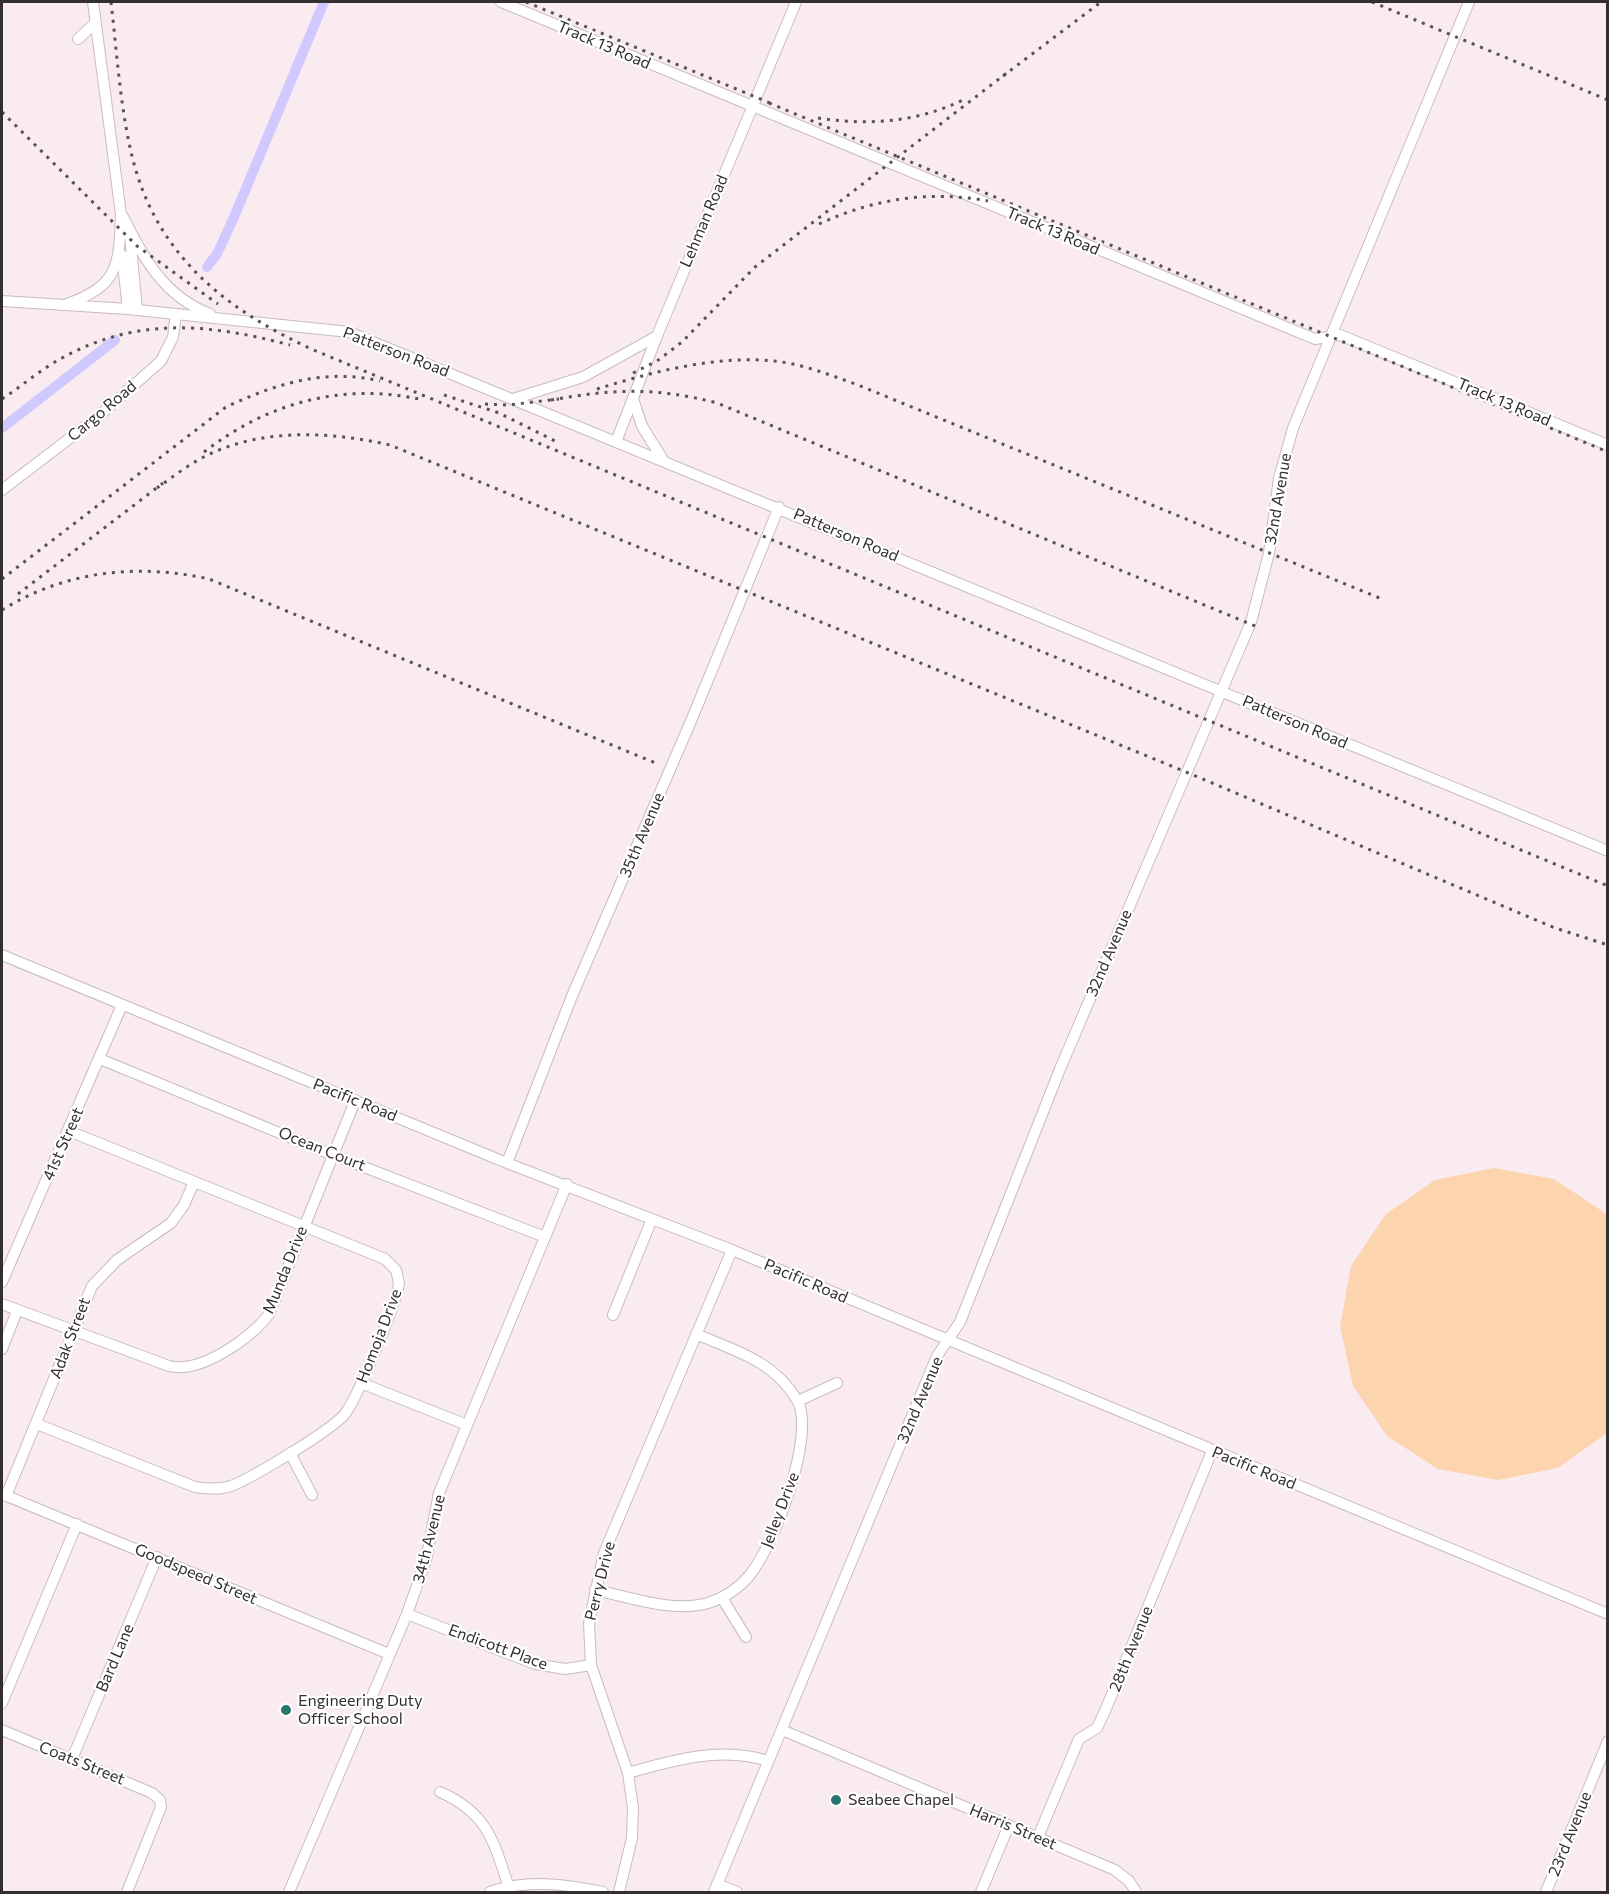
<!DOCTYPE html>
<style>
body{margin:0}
#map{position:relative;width:1609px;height:1894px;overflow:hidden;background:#f9ebef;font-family:Commissioner,sans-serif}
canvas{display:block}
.frame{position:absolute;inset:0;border:3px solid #332e2f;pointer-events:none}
</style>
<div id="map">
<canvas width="1609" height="1894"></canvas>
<div class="frame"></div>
</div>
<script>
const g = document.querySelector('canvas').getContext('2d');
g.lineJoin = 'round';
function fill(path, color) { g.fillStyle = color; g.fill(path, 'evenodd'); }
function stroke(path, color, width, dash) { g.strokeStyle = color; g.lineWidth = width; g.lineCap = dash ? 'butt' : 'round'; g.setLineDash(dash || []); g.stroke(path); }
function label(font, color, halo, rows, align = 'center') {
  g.font = font + ' Commissioner,sans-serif'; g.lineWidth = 4.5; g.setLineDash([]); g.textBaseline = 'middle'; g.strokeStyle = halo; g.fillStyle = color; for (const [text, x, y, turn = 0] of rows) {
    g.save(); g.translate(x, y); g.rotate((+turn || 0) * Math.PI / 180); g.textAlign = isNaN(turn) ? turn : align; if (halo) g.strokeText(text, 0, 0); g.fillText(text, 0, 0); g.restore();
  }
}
const green = new Path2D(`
 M1494,1168l60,11 54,36 -1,218 -49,35 -60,12 -60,-11 -51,-33 -34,-50 -13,-60 11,-60 34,-51 50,-35z`);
const canal = new Path2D(`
 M207,267l10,-13 17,-37 90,-215
 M2,428l113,-88`);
const street = new Path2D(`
 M501,2l814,337 25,-4 268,110
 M78,39l18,-17
 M122,215c21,42 41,81 88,99
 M130,236l7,74
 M122,255l6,54
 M2,301l126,8 221,23 1259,519
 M67,304c52,-19 52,-38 54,-90l-28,-212
 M513,399l70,-22 74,-41
 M633,399l9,27 21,34
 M616,442l41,-106 139,-334
 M2,490l98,-75 61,-54 12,-24 3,-23
 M2,955l505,208 225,87 876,364
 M100,1059l233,96 212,82
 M507,1163l65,-167 119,-275 88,-214
 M2,1282l120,-277
 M2,1304l167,62c31,8 83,-28 100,-52l86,-213
 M613,1315l39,-96
 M2,1349l15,-38
 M361,1383l106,42
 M798,1401l39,-18
 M37,1424l158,63c12,2 24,3 36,-1 21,-8 99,-55 113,-71 13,-15 52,-111 55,-132l-3,-13 -11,-11 -316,-128
 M290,1453l22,42
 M2,1494l387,160
 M6,1496l86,-210 25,-26 54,-37 13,-18 10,-23
 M595,1590c34,7 78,23 113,13 16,-5 30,-14 41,-27 24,-28 68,-142 48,-176 -23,-39 -61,-49 -101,-66
 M722,1598l24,39
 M407,1614l128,50 30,5 26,-4
 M2,1703l75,-179
 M2,1730l150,63 8,7 1,7 -34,85
 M782,1730l333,140 14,11 7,11
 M72,1759l85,-202
 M628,1773c45,-13 94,-27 140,-12
 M440,1792c48,21 54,50 69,96
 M1038,1837l41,-98 18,-11 8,-17 107,-260
 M717,1884l20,8
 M289,1892l118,-278 19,-54 13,-67 128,-309
 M490,1892c36,-13 76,-8 113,0
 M619,1892l13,-54 1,-30 -5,-35 -37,-108 -2,-42 15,-70 128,-303
 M714,1892l223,-536 23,-34 100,-253 191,-447 18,-69 10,-75 14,-50 176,-426
 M981,1892l28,-67
 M1546,1892l62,-151`);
const rail = new Path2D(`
 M111,2c6,51 9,104 21,154 24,100 95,155 184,195l1292,535
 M526,2l249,103
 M1372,2l236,98
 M1003,76l98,-74
 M769,103l839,349
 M2,112l135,134 81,58
 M818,118c52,8 102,4 149,-20
 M819,224c54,-25 110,-34 169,-23
 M633,373l24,-12 25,-19 73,-75 253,-195
 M597,389c55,-17 119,-34 177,-28 29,3 56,14 84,24l524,214
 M444,395l55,18 56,28
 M2,399c20,-13 39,-30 60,-41 76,-42 148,-34 228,-13
 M551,400c61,-11 105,-13 166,3l543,225
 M485,404l23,1 51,-6
 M204,452c65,-50 139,-70 220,-52
 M157,488c17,-12 36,-27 55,-35 55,-25 121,-21 178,-8l796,327 369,156 53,17
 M2,579l224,-172c49,-23 99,-39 154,-26
 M18,594l145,-111
 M2,610c63,-39 135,-47 207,-31l449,185`);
const markers = [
 [286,1710,6,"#2a746f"],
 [836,1800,6,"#2a746f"]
];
const streetNames = [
 ["Track 13 Road",604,45,23],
 ["Lehman Road",704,221,-67],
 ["Track 13 Road",1053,231,23],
 ["Patterson Road",396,352,21],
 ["Track 13 Road",1504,402,23],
 ["Cargo Road",102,411,-40],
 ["32nd Avenue",1278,499,-80],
 ["Patterson Road",846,535,23],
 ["Patterson Road",1295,722,23],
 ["35th Avenue",642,835,-67],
 ["32nd Avenue",1109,953,-67],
 ["Pacific Road",355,1100,22],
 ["41st Street",63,1144,-66],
 ["Ocean Court",322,1149,22],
 ["Munda Drive",285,1270,-68],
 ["Pacific Road",806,1281,23],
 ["Homoja Drive",379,1336,-69],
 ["Adak Street",70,1338,-69],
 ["32nd Avenue",920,1400,-67],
 ["Pacific Road",1254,1468,22],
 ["Jelley Drive",780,1510,-69],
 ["34th Avenue",429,1539,-76],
 ["Goodspeed Street",196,1574,23],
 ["Perry Drive",600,1581,-76],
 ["Endicott Place",498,1647,20],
 ["28th Avenue",1131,1649,-68],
 ["Bard Lane",115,1658,-67],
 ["Coats Street",82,1763,22],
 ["Harris Street",1013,1827,23],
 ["23rd Avenue",1570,1834,-68]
];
const poiNames = [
 ["Engineering Duty",298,1701],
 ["Officer School",298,1719],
 ["Seabee Chapel",848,1800]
];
fill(green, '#fcd5af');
stroke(canal, '#d0c9ff', 10);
stroke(street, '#c9bbbf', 12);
stroke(street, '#fff', 10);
stroke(rail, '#595254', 3, [3, 6]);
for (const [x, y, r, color] of markers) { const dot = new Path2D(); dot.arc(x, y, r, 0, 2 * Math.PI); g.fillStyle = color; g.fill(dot); stroke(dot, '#fff', 2); }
label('16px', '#332e2f', '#fff', streetNames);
label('16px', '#332e2f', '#fff', poiNames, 'left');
</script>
